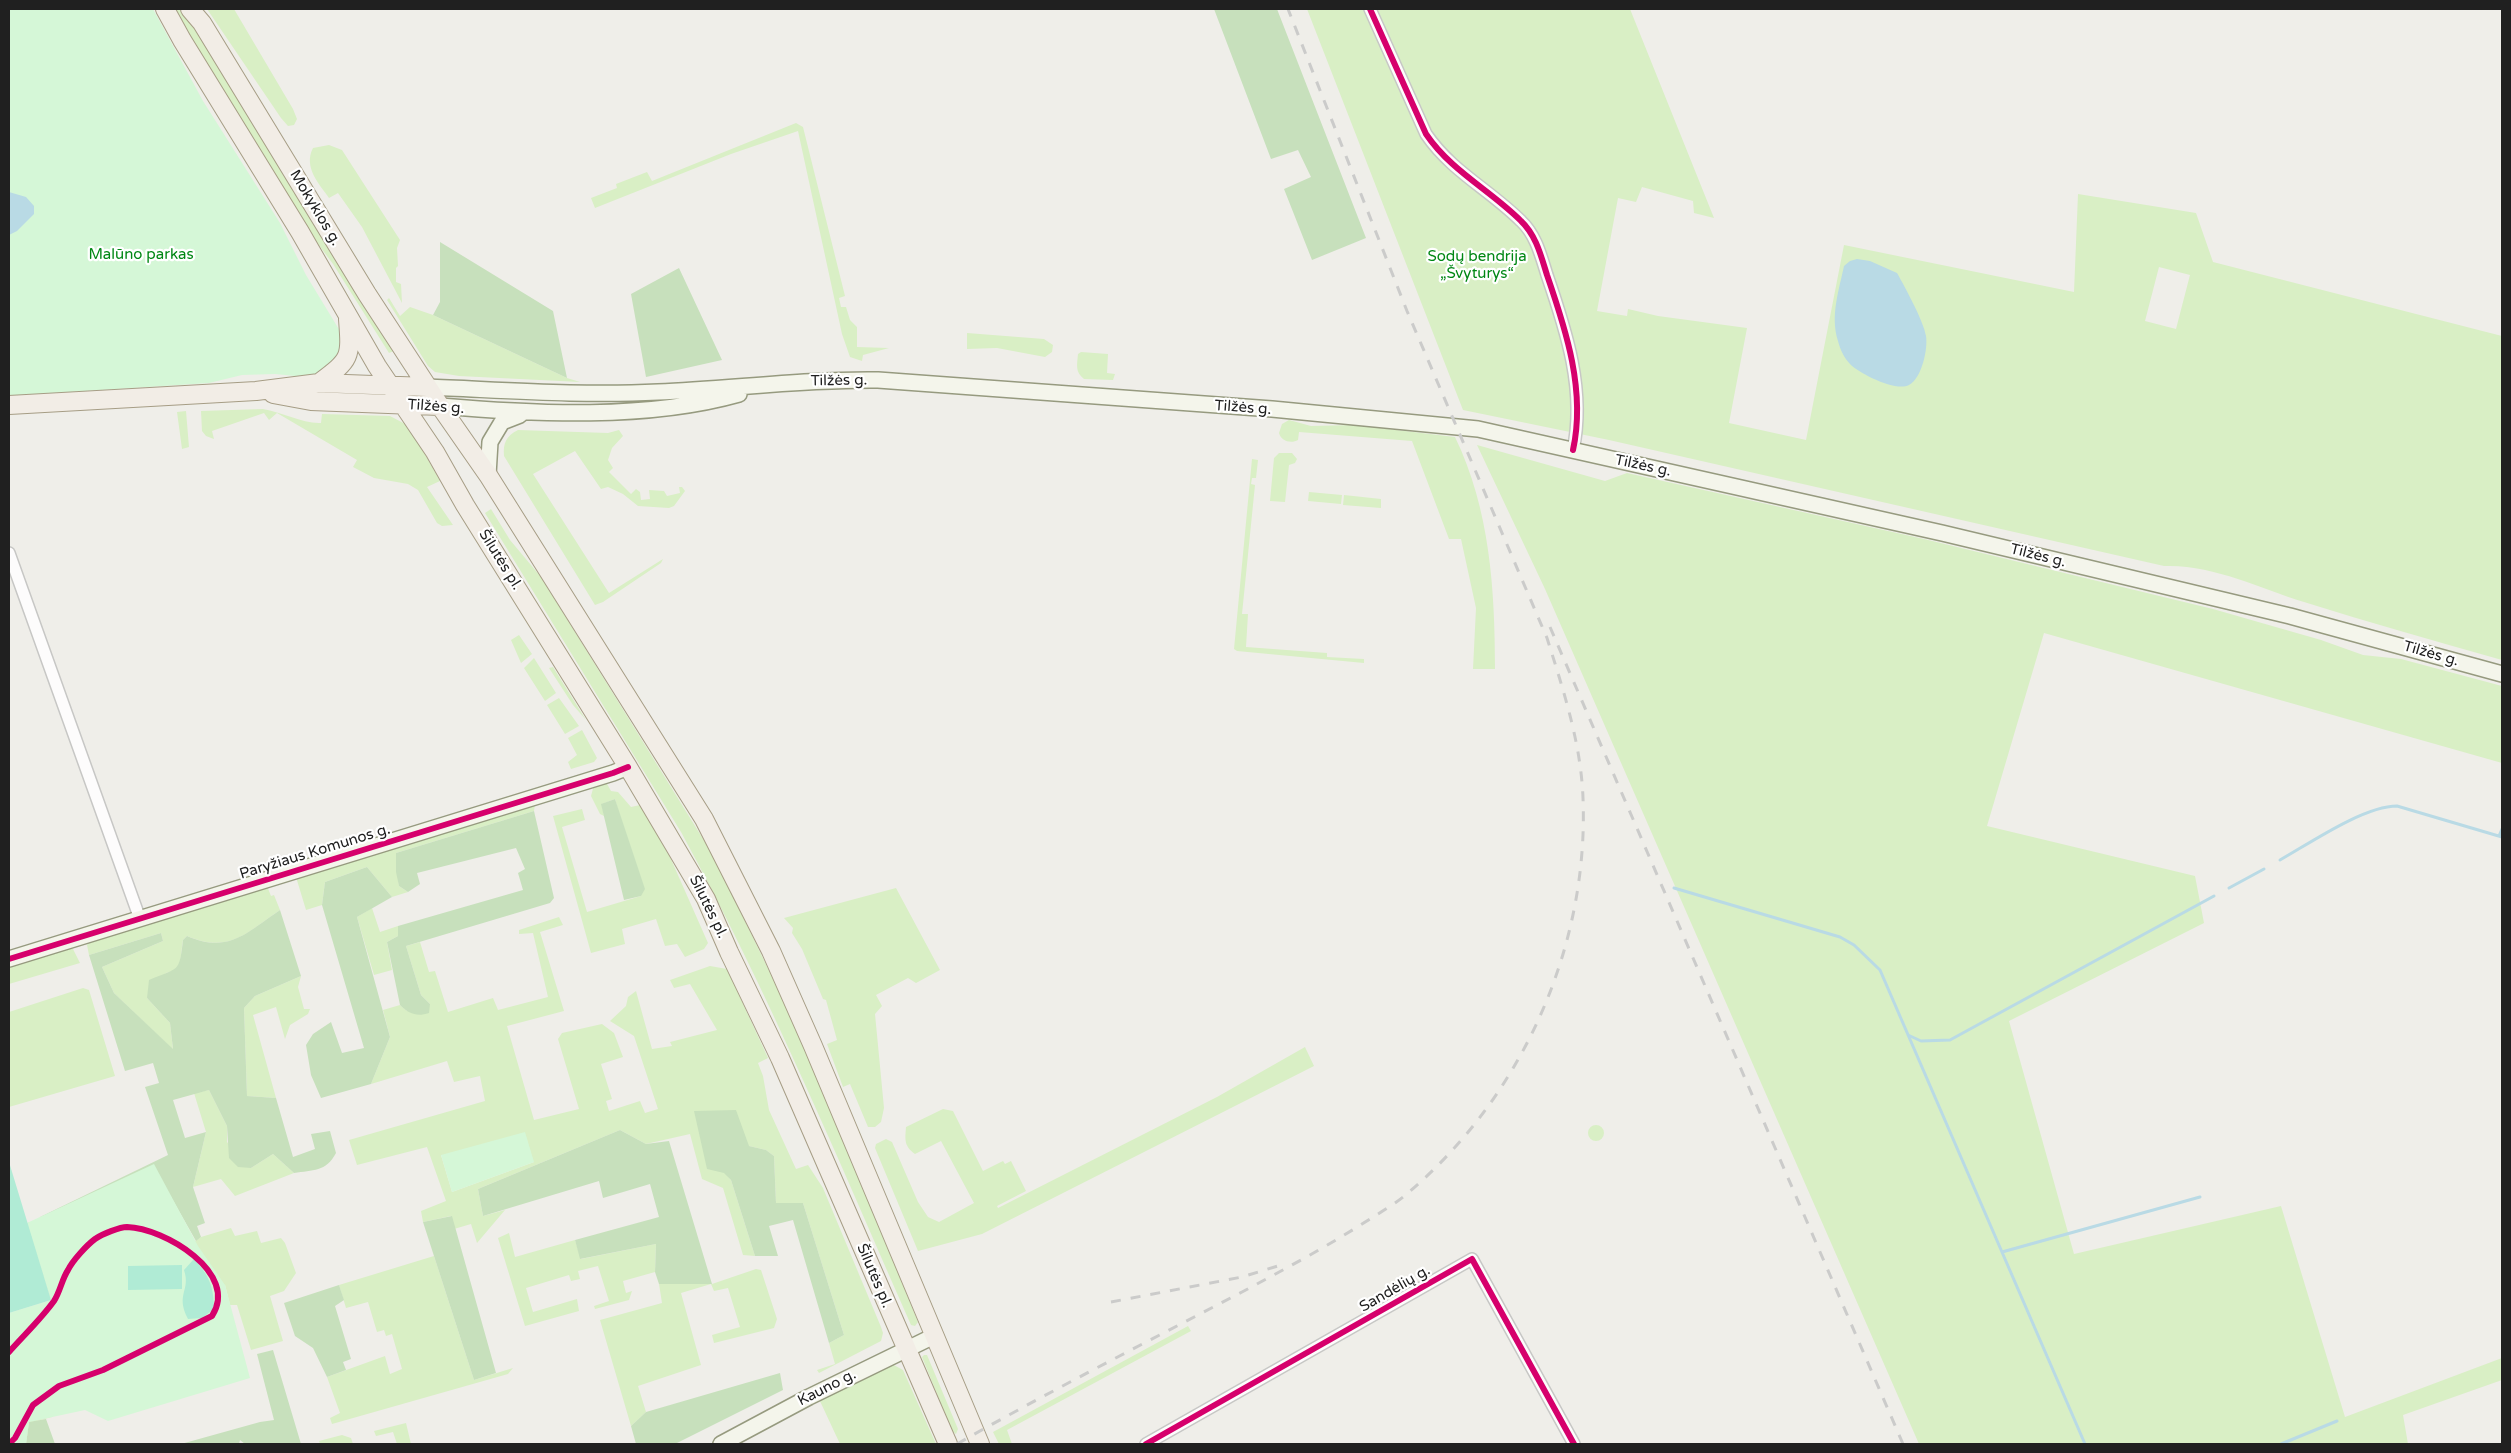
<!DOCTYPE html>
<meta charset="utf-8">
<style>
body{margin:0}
#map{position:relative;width:2511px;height:1453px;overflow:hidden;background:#efeee9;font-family:"Varela Round",sans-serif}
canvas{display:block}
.frame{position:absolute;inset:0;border:10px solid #202020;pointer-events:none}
</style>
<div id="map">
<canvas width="2511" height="1453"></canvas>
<div class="frame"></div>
</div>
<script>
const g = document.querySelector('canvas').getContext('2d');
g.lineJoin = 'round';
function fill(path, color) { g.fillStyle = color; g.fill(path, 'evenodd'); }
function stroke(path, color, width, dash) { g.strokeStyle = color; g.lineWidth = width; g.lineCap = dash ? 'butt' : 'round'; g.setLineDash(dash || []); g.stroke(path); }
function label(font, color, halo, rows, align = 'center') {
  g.font = font + ' "Varela Round",sans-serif'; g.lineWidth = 4.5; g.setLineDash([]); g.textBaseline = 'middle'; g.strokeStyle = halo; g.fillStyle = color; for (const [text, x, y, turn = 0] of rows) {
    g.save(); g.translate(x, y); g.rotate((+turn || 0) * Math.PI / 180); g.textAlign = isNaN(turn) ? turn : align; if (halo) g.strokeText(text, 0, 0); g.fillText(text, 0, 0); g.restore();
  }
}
const grass = new Path2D(`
 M173,9h10l213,341 -7,3 -56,-89 -27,-36z
 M207,9h27l59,100 4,10 -3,6 -6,1 -7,-8z
 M1307,9h323l84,209 -20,-5 -1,-12 -51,-14 -6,15 -18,-4 -21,113 30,5 1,-7 30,7 89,12 -18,95 77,17 38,-195 230,47 4,-98 118,19 17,49 289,74v324c-66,-19 -132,-37 -198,-58 -45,-14 -92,-38 -140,-36l-555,-126 -146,-30zM2159,267l31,8 -14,54 -31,-8z
 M796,123l7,4 42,169 -6,2 2,9h5l4,13 7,7v20l32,1 -26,7 -1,6 -12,-4 -8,-23 -44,-203 -67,23 -136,54 -4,-10 26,-10 -1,-4 31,-12 5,9z
 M329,145l13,5 58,90 -3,8 1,18 -2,2v14l5,2 1,19 -40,-76 -24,-34 -9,5c-10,-14 -26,-31 -16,-50z
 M389,298l11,18 10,-9 23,8 134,63 13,4 -121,-6 -24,-4 -7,-6 -41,-66z
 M967,333l77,6 9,6 -1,7 -7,5 -48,-9 -30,1z
 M1081,352l27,2 -1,19 8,1 -2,6 -29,-1c-9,-7 -7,-14 -6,-25z
 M263,409c19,3 40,15 58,14l1,-9 68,2 19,10 31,55 -13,6 26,38 -11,1 -5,-3 -19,-33 -10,-6 -34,-6 -21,-11 4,-7 -80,-47 -8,7 -5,-7 -52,18 2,8 -8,-3 -4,-5 -1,-20z
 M186,411l3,36 -7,2 -5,-37z
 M1289,420l22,6 44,-1 100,12c35,72 40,153 40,232h-22l3,-61 -15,-69h-12l-37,-98 -113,-9 -1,8c-7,4 -17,1 -19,-7l3,-9z
 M518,430l90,3 11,-3 4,6 -11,12 -4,12 5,8 -4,4 22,22 5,-5 4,3 1,8 9,-1 -1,-9 15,1 3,5 13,-3 -1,-6h3l3,4 -11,15 -5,2 -31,-2 -15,-12 -15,-7 -7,2 -26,-38 -42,23 76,119 54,-34 -2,4 -58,39 -8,3 -91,-149c-1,-13 2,-20 14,-26z
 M1477,445l128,36 22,-8 297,66 289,70 108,31 42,15 38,4 101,27v77l-458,-130 -57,193 208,50 9,47 -195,98 65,233 207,-48 64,211 157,-59v22l-99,35 5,29h-489l-374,-855z
 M1279,453h13l5,6 -2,4 -6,2 -4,37 -15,-1 4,-43z
 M1252,459l6,1 -2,18h-4l-1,6 4,1 -13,129h6l-2,33 81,6v4l37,2v4l-127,-12 -3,-2z
 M1309,492l33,3 -1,9 -33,-3z
 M1344,495l37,4v9l-38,-3z
 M491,509l19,31 31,37 172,278 95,196 110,271 -3,4 -4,-1c-73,-166 -143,-334 -230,-493l-196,-319z
 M519,635l13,19 -11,9 -10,-23z
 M534,658l22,35 -11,8 -21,-33z
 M553,667l33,53 -13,-15 -24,-37z
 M559,698l20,28 -14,8 -18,-29z
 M582,730l15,28 -3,4 -23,7 -3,-7 9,-7 -9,-17z
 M606,782l5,9 7,1 13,15 9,-2 30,52 38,86 -4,6 -19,8 -8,-13 -12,2 -9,-27 -34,10 3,15 -34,9 -38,-137 29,-7 3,11 -23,7 25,85 54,-16 -26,-97 -13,5 2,12 -4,-2 -9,-18 3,-11z
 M535,804l-1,7 -138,42 3,33 9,6 -16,5 -25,-30 -42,15 -3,23 -16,5 -10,-33z
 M267,886l4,10 3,-1 6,15c-34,23 -50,44 -93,26l-4,4 -3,23 -4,7 -10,3 -19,25 23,25 3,27 -59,-57 -12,-26 61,-26 -2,-8 -72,22 -2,-10 3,-5z
 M896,888l44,82 -24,13 -8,-5 -32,17 6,11 -7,8 9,94 -3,14 -6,5h-7l-18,-43 -7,3 -16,-43 10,-4 -11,-40 -3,-1 -21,-50 -10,-16 1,-5 -9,-10z
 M372,908l8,24 18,-6v10l-11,6 5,28 -18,5 -17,-58z
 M559,917l4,8 -23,7 24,79 -57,15 27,94 45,-11 -21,-70 4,-6 40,-9 12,9 9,24 -22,7 11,35 -6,2 3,10 31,-10 5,12 13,-4 -24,-73 -24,-15 16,-15 2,-9 8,-6 16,58 20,-3 -2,-4 47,-12 -27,-46 -16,4 -4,-8 40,-14 17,3 41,89 -10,5 5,13 6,34 27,59 12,-4 15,23 58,139 2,6 -2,8 -62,32 -2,-3 18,-6 -6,-21 15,-8 -41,-132h-27l-2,-47 -8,-6 -17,-4 -24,27 6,7 24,76 -12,-1 -20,-67 -21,-9 -12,-45 -44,10 -26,-14 -142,59 5,27 22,-6 -28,33 -6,-19 -17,5 -3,-13 -28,6 -2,-11 25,-10 -19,-54 -70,18 -8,-25 136,-39 -5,-25 -26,6 -7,-21 -76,23 19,-47 -7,-27 17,-5 7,6 23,-7 -9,-9 -15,-49 14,-4 9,30 6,-1 13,41 45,-14 5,12 50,-13 -15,-64 -14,1v-4zM441,1155l93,7 -82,30z
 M68,947l5,2 7,14 -71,21v-19z
 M301,976l-3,11 6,22h6l-2,5 -18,11 -5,14 -9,-32 -23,8 23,83 -29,-2 -3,-88 11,-12z
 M83,988l6,2 26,86 -106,31v-95z
 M1305,1047l9,19 -332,168 -64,17 -43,-103 1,-4 10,-5 6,3 26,60 10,15 11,5 35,-19 -33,-62 -26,13c-11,-8 -10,-14 -9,-27l37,-18 10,2 30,60 20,-10 2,3 6,-3 15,30 -29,15 1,2 219,-111z
 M209,1090l18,36v16l24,26 22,-14 21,19 -59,23 -14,-17 -28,8 13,-55 -12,-39z
 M1588 1133a8 8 0 1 1 16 0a8 8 0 1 1-16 0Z
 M171,1197l24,44 6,-4 30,-9 4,8 22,-5 4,12 20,-5 4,5 11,30 -12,18 -14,5 13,45 -32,9 -14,-45h-7l-5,-20 -173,132 -23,6 -3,21h-17l42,-144 -24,-77z
 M509,1233l6,24 60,-17 6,19 75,-15 -1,28 -32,9 3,12 6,-2 -3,9 -34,9 -1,-3 15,-5 -11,-35 -20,5 2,8 -9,2 -2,-6 -43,13 7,24 44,-13 2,12 -54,15 -27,-88z
 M434,1256l40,124 39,-12 -5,6 -176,50 -2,-6 10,-5 -13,-36 58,-21 5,18 12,-5 -10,-35 -6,2 -2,-6 -7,2 -9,-30 -22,6 -7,-23z
 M756,1269l5,1 16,49 -3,9 -60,15 -2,-8 28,-8 -12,-39 -14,3 -3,-7 -30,9 20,72 -63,21 8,26 -15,14 -31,-106 62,-17 -3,-19h53z
 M1188,1326l3,5 -184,99 5,14h-13l-6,-12z
 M924,1355h3l31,74 -2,5 -4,-3 -30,-74z
 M892,1364l11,6 33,74h-96l-21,-45z
 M406,1423l5,21h-14l-4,-12 -17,4 -2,-5z
 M342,1435l9,3 2,6h-33l-1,-3z`);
const forest = new Path2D(`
 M1214,9h63l89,229 -54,22 -28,-71 27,-12 -13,-27 -27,9z
 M440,242l113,69 14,67 -134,-63 7,-13z
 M679,268l43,92 -76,17 -15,-83z
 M615,799l30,90 -4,7 -17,4 -23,-96z
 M534,811l20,87 -4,5 -144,43 15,49 9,9 -1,9c-12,4 -20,1 -29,-8l-13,-63 11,-6v-10l125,-36 -5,-17 7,-4 -9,-21 -99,25 3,11 -12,8 -9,-6 -3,-14v-19z
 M367,867l25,30 -35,20 33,120 -19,47 -50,14 -10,-23 -5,-30 7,-11 18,-12 11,31 22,-5 -42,-143 3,-23z
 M280,910l21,66 -46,20 -11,12 3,88 29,2 17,59 22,-8 -4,-15 19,-3 6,22c-10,19 -23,17 -42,20l-21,-19 -22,14 -13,-1 -9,-9 -2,-32 -18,-36 -36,10 12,38 21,-6 -13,55 12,36 -8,3 4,11 -5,4 -25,-44 -131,20 128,-62 -23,-68 14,-4 -6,-20 -28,8 -36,-116 72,-22 2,8 -61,26 12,26 59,56 -3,-26 -23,-25 2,-18c30,-13 30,-6 34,-40l4,-4c42,18 59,-3 93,-26z
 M736,1110l13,36 17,4 8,6 2,47h27l41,132 -15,8 -36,-123 -24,6 9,30h-23l-24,-76 -7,-7 -17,-4 -13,-58z
 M620,1130l26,14 23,-3 43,143h-53l-4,-12 1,-28 -76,15 -5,-19 84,-23 -9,-33 -47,14 -4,-17 -116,35 -5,-27z
 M452,1216l44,157 -22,7 -51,-158z
 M339,1285l5,15 -9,6 16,53 -8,3 3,8 -19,7 -14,-29 -18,-12 -11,-33z
 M273,1350l28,94h-56l-5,-4 -1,4h-58l79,-22 14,-2 -17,-66z
 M780,1373l3,17 -108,54h-39l-5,-18 15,-14z
 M46,1419l9,25h-29l3,-22z`);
const park = new Path2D(`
 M9,9h144l50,92 77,122 26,52 37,61 1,11 -15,26 -24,4 -30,-3 -33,1 -33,8 -200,13z
 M525,1132l9,30 -82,30 -11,-37z
 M154,1164l44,82 27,39 25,93 -142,43 -23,-11 -56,12 -3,22h-17v-131l42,-13 -24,-77z`);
const pitch = new Path2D(`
 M9,1162l42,138 -42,13z
 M194,1259c15,16 20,28 20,50l-12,9 -14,1c-13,-25 3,-28 -4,-49z
 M182,1265v24l-54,1v-24z`);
const water = new Path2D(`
 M9,192l17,5 8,9v8l-17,17 -8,4z
 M1857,259l13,2 27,12c8,14 27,49 29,63 2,13 -4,42 -17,49 -13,7 -49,-11 -59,-21 -6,-6 -10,-15 -12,-23 -8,-25 1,-51 6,-75l6,-5z`);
const stream = new Path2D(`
 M2499,836l3,-7
 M2280,860c30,-17 84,-54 117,-54l105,31
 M1674,888l166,49 14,8 26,25 205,474
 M2229,888l35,-19
 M1908,1035l13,6 29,-1 264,-144
 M2002,1252l198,-55
 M2281,1444l56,-23`);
const street = new Path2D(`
 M1370,9l56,125c25,37 64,56 95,87 15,14 20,35 26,54 19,55 39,116 26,175
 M9,553l131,366
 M1146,1444l326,-185 102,185`);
const secondary = new Path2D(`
 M427,387c77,3 155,9 231,5 73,-3 146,-13 220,-12l394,29 206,20 464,104 348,83 212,58
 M440,406c94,8 207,14 299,-12
 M488,475l2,-33 12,-20 18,-7
 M9,959l604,-186 15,-6
 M721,1444l88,-47 125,-61`);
const primary = new Path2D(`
 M165,9l17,31 118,192 77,134 58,86 30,53 163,262 78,132 23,53 51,106 168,386
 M190,9l12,14 165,271 73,112 48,69 216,344 67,132 42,95 167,398
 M319,383c32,-24 32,-25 29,-64
 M273,394l38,7 129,5
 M9,405l247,-14 63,-8 108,4`);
const rail = new Path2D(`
 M1550,627l353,817
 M1111,1302l131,-25 39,-12
 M957,1444c93,-53 190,-102 285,-152 43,-23 86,-46 128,-73 11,-7 23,-14 33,-22 117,-96 186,-248 180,-399 -2,-55 -20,-109 -36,-160l-140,-327 -119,-302`);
const cycleway = new Path2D(`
 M1370,9l56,125c25,37 64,56 95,87 15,14 20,35 26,54 19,55 39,116 26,175
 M9,959l604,-186 15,-6
 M9,1352c15,-17 32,-33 45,-51 6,-9 8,-22 14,-31 5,-10 19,-25 27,-31 7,-5 25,-12 32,-12 37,1 113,46 85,89l-109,54 -44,16 -26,19 -18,33 -6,6
 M1146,1444l326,-185 102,185`);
const streetNames = [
 ["Mokyklos g.",315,208,59],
 ["Tilžės g.",839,381,-1],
 ["Tilžės g.",436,407,4],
 ["Tilžės g.",1243,408,4],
 ["Tilžės g.",1643,466,12],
 ["Tilžės g.",2038,556,14],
 ["Šilutės pl.",500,560,58],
 ["Tilžės g.",2431,654,16],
 ["Paryžiaus Komunos g.",315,852,-17],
 ["Šilutės pl.",708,907,64],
 ["Šilutės pl.",874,1276,67],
 ["Sandėlių g.",1395,1289,-30],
 ["Kauno g.",827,1388,-27]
];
const parkNames = [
 ["Malūno parkas",141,255],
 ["Sodų bendrija",1477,257],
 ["„Švyturys“",1477,274]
];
fill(grass, '#d9efc5');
fill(forest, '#c7e0bc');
fill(park, '#d5f7d7');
fill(pitch, '#b0ebd5');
fill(water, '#b9dae5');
stroke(stream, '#b9dae5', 3);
stroke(street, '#c7c7c5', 14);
stroke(secondary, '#969a7f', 18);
stroke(primary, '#a69d85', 20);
stroke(street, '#fdfcfc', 11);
stroke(secondary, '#f4f5eb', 15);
stroke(primary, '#f2ede6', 18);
stroke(rail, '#cbcbca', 3, [10, 10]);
stroke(cycleway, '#d6006c', 6);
label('15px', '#202020', '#fff', streetNames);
label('15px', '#018714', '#fff', parkNames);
</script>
